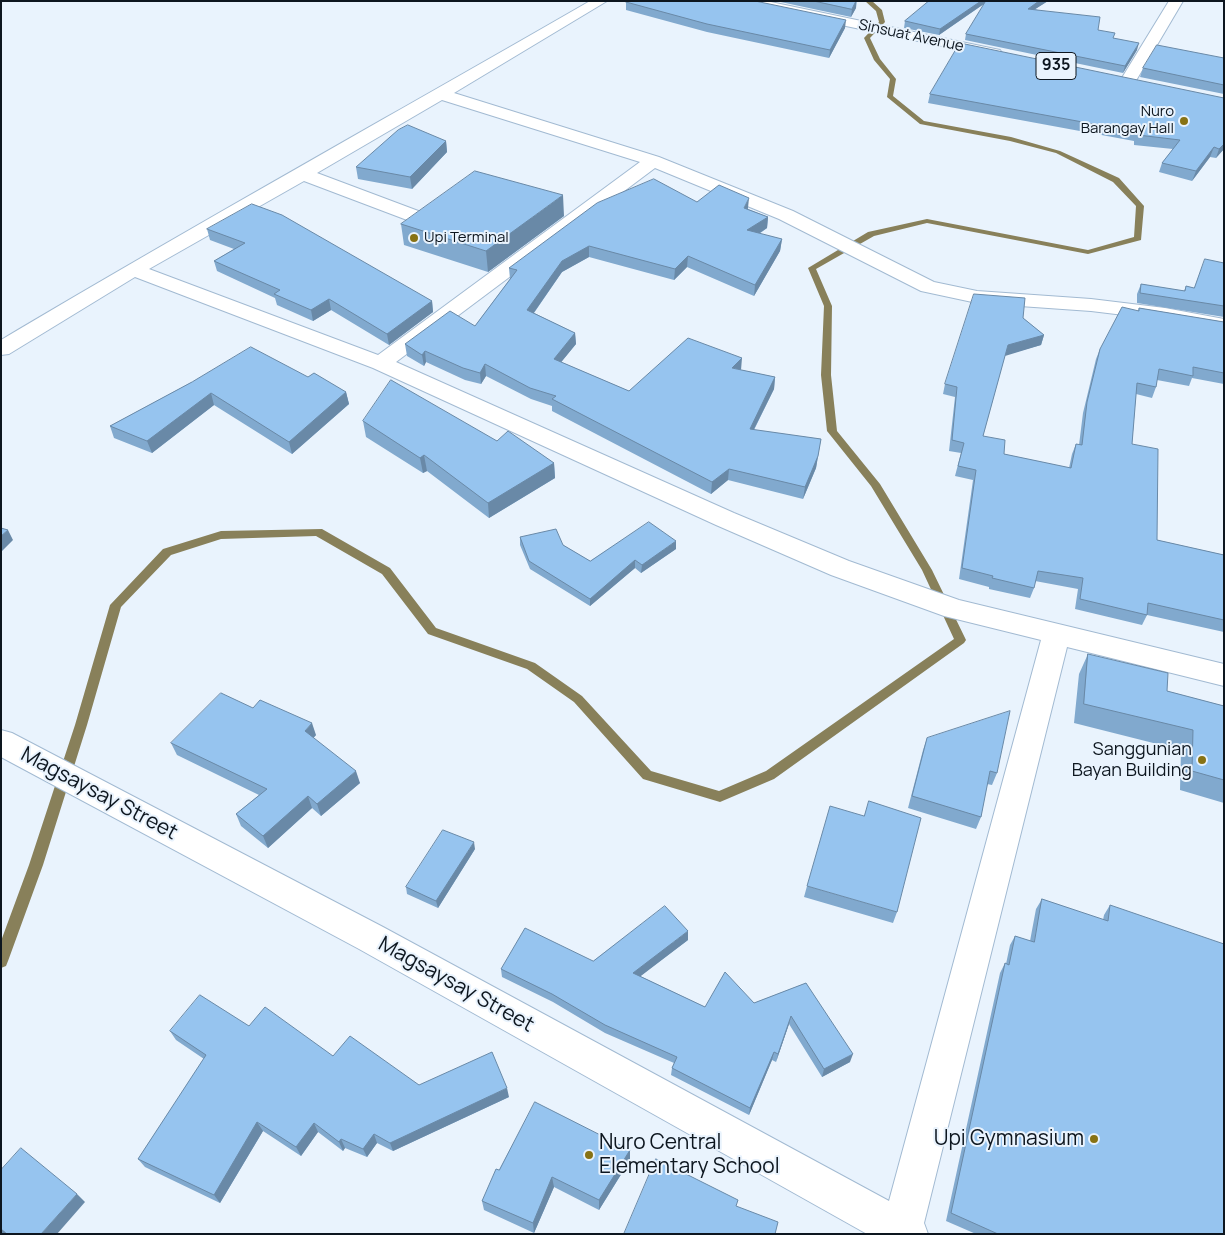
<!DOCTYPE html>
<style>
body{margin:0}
#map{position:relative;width:1225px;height:1235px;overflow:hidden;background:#e9f3fd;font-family:Manrope,sans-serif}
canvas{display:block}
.frame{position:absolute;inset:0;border:2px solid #0d161f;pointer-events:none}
</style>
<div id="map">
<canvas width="1225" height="1235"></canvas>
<div class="frame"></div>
</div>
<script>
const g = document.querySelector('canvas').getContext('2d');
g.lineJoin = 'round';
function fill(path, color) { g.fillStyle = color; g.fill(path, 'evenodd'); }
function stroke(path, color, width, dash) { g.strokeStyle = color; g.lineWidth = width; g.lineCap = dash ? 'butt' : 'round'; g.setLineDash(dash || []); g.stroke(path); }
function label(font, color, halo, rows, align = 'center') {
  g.font = font + ' Manrope,sans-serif'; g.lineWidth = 4; g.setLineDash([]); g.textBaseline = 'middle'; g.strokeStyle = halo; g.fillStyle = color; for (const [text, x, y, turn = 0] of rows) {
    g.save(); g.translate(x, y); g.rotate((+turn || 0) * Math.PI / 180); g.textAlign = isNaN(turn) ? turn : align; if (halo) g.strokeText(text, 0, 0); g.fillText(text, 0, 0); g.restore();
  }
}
const stream = new Path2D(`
 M865,1h7l10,9 3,12 -15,16 10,21 16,20 -3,17 31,25 87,16 49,14 59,27 25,28 -3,34 -53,14 -161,-31 -53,13 -58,33 16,37 -1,69 6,56 43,53 52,86 34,70 -2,3 -190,136 -54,23 -77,-23 -69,-77 -47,-33 -99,-35 -46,-60 -66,-38 -95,3 -50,16 -50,52 -34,118 -44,140 -35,96 -2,5 -5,2v-27l28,-76 46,-140 35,-120 53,-56 58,-18 101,-2 68,39 46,60 99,35 47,33 69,75 68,20 47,-20 188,-132 -32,-69 -51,-84 -44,-55 -6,-56 3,-69 -16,-38 60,-36 59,-13 161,31 46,-13 2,-31 -23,-24 -57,-29 -46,-12 -90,-17 -33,-27 3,-18 -16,-19 -10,-22 15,-16 -3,-11z`);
const minor = new Path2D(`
 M590,1h17l-153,92 205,64 134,54 141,71 43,9 114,8 74,9 59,11v12l-59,-11 -74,-9 -114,-8 -56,-12 -142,-72 -124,-51 -259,194 338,151 115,48 110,39 265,64v22l-157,-39 -143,576 4,11h-61l-508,-285 -358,-192v-27l11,3 371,194 506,274 152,-561 -97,-24 -113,-41 -115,-50 -343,-157 -238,-91 -126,77 -8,1v-15c195,-116 393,-226 589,-339zM442,100l198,62 -262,193 -229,-86 155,-88 111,42 7,2 7,-2 2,-4 -2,-4 -112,-42z
 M1169,1h14l-49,83h-12l-2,-3z`);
const major = new Path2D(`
 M738,1h28l229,48 5,1 2,3 -2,3 -5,1 -250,-52z`);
const wall = new Path2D(`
 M776,1h81l-1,7 -5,9z
 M929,1h119l-13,8 63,21 39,20 -14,23 -158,-33 1,-6 18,-30 -45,31 -35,-7 1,-7z
 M626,2l219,26 -16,30 -122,-26 -81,-22z
 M960,43l264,106 -8,9 -6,-1 -18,24 -33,-9 3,-9 11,-14 -39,-4v-4l-206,-38 2,-9z
 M1224,58v36l-84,-17 3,-9z
 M446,141l1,11 -35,37 -54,-10 -2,-12z
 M697,202l51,6v1l20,8 -1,11 -8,6 23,5 -2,12 -26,45 -67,-29 -13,13 -85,-23 -27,15 -28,41 41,20 1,11 -15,18 68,29 112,-21 34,7 -1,12 -20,41 67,9 -5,29 -13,31 -75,-19 -17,14 -159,-83v-5l-21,-7 -45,-23 -5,8 -16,-4 -39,-18 -2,4 -17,-10 -2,-12 70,-18 35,-47 -1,-11z
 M564,216l-76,56 -84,-27 -3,-21z
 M207,229l225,72 1,11 -44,33 -58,-35 -18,11 -36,-16 -2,-7 -58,-27 -3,-10 20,-12 -24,-9z
 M1224,263v54l-87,-14v-9l4,-10 43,7 2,-5 8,2z
 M1139,308l85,14v62l-32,-6 -3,8 -32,-6 -1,7 -4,11 -16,-4 -4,50 25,96 67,15v77l-77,-17 -5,10 -67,-16 3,-20 -43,-8 -1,7 -4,10 -41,-9v-2l-30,-8 14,-99 -18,-4 6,-23 -12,-2 6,-54 -12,-3 2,-10 78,-66 21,17 -3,10 -36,10 -22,81 21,18 65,14 3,-14 4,-10 3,1 4,-32 13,-54 4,-10 38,-38z
 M308,377l38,15 3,12 -57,50 -78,-49 -62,48 -38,-15 -4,-12 82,-44z
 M363,421l134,20 57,22 1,15 -66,40 -62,-47 -4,2 -57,-36z
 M520,537l43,8 27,16 86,-12 -35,24 -6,-5 -45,38 -60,-37 -10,-24z
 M1088,654l79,37 57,15v97l-44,-13 1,-40 -107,-27 5,-49z
 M253,708l63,27 -3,3 47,45 -39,33 -9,-8 -44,40 -27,-22 -5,-12 23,-19 -82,-40 -6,-12z
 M927,738l70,35 -5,12 -5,-1 -6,33 -5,12 -68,-21 15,-58z
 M475,849l-37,59 -31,-14 -1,-7z
 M807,886l90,26 -4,11 -89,-26z
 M1042,899l61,21 1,-5 6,-10 114,329h-248l-30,-13 54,-248 5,-10 1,1 4,-19 5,-9 15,5 6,-32z
 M688,940l-48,36 65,31 49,-4 52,-20 44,79 -28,15 -33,-53 -13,38 -4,-2 -23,55 -78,-40 1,-7 2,-5 -69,-30 -52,-31 -51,-25 -1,-8 92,-8z
 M249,1026l84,30 86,29 90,12 -116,54 -16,-8 -10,14 -22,-9 -2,3 -25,-19 -17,24 -38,-25 -43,72 -75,-36 -7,-8 66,-100 -28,-19 -6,-9z
 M630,1150v10l-31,50 -45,-23 -20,46 -50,-23 -2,-9 17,-31z`);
const shadedWall = new Path2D(`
 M856,1v7l-5,9 1,-8z
 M981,1h7l-49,34 1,-6z
 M1039,1h9l-22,14 2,-6z
 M846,20l-1,8 -16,30 1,-8z
 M1139,43l-2,7 -14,23 2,-7z
 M446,141l1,11 -35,37 -2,-12z
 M1224,144v5l-8,9 3,-9z
 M1214,147l-4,10 -18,24 4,-10z
 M563,195l1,21 -76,56 -2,-21z
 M749,198l-1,10 -5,10 1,-10z
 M768,217l-1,11 -21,14 1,-12z
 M782,239l-2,12 -26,45 1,-11z
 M589,246v11l-27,15 -34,49 -1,-11 35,-49z
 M688,256l-1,11 -13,13 1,-11z
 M329,299l2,11 -18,11 -2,-11z
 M432,301l1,11 -44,33 -2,-11z
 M575,333l1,11 -22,27v-12z
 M1044,335l-3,10 -36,11 3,-11z
 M425,351l1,11 -2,4 -2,-11z
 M742,358l-1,12 -9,-2z
 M485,364l1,12 -5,8 -1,-11z
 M775,377l-1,12 -26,52 2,-12z
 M346,392l3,12 -57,50 -3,-12z
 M211,393l3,12 -62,48 -5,-12z
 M424,455l3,16 -4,2 -3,-15z
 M818,456l-2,12 -13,31 2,-12z
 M554,463l1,15 -66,40 -1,-15z
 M729,469l-1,11 -17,14 1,-12z
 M8,530l5,10 -12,12v-16z
 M676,541v8l-35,24 1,-8z
 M635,560v8l-45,38v-7z
 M312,723l4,12 -7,8 -4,-12z
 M356,771l4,12 -39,33 -4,-12z
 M308,796l4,12 -44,40 -5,-12z
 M474,842l1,7 -37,59 -2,-7z
 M688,931v9l-55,42v-9z
 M791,1016l-2,8 -13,38 2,-8z
 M774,1052l-2,8 -23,55 1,-7z
 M853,1054l-3,8 -28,15 2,-8z
 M507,1088l2,9 -116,54 -3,-8z
 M257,1122l6,9 -43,72 -6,-8z
 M314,1123l4,9 -17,24 -5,-9z
 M374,1134l3,9 -10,14 -4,-8z
 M341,1139l4,9 -2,3 -4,-9z
 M630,1150v10l-31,50v-10z
 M552,1177l2,10 -20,46 -1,-10z
 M77,1194l8,8 -28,32h-16z
 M1,1228l5,4 -2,2h-3z`);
const building = new Path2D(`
 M627,1h128l91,19 -16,30 -123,-26 -81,-22z
 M814,1h42l-4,8z
 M929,1h52l-41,28 -35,-8z
 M986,1h53l-11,8 72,8 -2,13 17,3 -2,5 26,5 -14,23 -159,-32z
 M960,43l264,55v46l-5,5 -5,-2 -18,24 -34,-8 18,-23 -42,-5 -1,-3 -207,-38z
 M1157,45l67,13v27l-81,-17z
 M408,125l38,16 -36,36 -54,-10 42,-37z
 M475,171l88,24 -77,56 -85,-27z
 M654,179l43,23 22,-17 30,13 -5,10 24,9 -21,13 35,9 -27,46 -67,-29 -13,13 -86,-23 -27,15 -35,49 48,23 -21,26 75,32 59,-53 54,20 -10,10 43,9 -25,52 71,10 -3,17 -13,31 -76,-18 -17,13 -160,-83 4,-3 -26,-8 -45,-24 -5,9 -17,-5 -38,-17 -3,4 -17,-11 45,-33 25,15 42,-56 -8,-2 88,-65z
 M252,204l30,11 150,86 -45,33 -58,-35 -18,11 -37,-16 6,-4 -66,-29 31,-18 -38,-14z
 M1205,259l19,4v43l-84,-13 1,-9 44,7 1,-5 8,2z
 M974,294l51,4 -2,20 21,17 -36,10 -25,91 22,4 -1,14 67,14 5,-24 6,1 5,-43 13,-53 22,-42 17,4v-3l85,14v51l-31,-6v9l-34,-7 -3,18 -19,-4 -5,61 26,5 -1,91 67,15v65l-76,-17 -1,12 -67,-16 3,-21 -45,-7 -4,17 -42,-10 1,-2 -31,-8 14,-98 -18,-4 6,-23 -12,-3 5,-53 -12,-3z
 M251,347l57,30 6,-4 32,19 -57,50 -78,-49 -64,48 -37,-15 82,-44z
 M391,380l106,61 11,-10 46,32 -66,40 -64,-48 -4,3 -57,-37z
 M649,522l27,19 -34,24 -7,-5 -45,39 -61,-38 -9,-24 36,-8 7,16 27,16z
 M1,528l7,2 -7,6z
 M1088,654l80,19 -1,18 57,15v74l-32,-9 1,-41 -109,-26z
 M221,693l32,15 7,-8 52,23 -7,8 51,40 -39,33 -9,-8 -45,40 -27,-22 31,-25 -96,-46z
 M1010,711l-13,62 -7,-2 -9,46 -69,-21 15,-58z
 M869,801l52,17 -24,94 -90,-26 23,-80 34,10z
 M443,830l31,12 -38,59 -30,-14z
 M1042,899l66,22 2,-16 114,39v290h-226l-47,-21 54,-250 4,2 6,-29 19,6z
 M665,906l23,25 -55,42 72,34 20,-35 29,31 52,-20 47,71 -29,15 -33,-53 -13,38 -4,-2 -24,56 -78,-40 5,-11 -72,-32 -53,-31 -51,-25 24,-41 68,33z
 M200,995l49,31 16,-19 68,49 17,-20 69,49 73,-33 15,36 -117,55 -16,-9 -11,15 -22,-10 -2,3 -25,-19 -18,24 -39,-25 -43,73 -76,-36 68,-104 -36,-24z
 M535,1102l95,48 -31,50 -47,-23 -19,46 -51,-22 14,-32 3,1z
 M21,1148l56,46 -36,40h-34l-6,-5v-59z
 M656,1159l82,41 -2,6 42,16 -3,12h-151z`);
const markers = [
 [1184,121,5,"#877214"],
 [414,238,5,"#877214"],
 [1202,760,5,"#877214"],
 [1094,1139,5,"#877214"],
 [589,1155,5,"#877214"]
];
const farStreetnames = [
 ["Sinsuat Avenue",911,36,12]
];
const farPoinames = [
 ["Nuro",1174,112],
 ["Barangay Hall",1174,129],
 ["Upi Terminal",424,238,"left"]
];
const shields = [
 [1056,66,40]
];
const shieldNames = [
 ["935",1056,66]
];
const poiNames = [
 ["Sanggunian",1192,750],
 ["Bayan Building",1192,771]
];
const nearStreetnames = [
 ["Magsaysay Street",99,794,28],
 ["Magsaysay Street",456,985,29]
];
const nearPoinames = [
 ["Upi Gymnasium",1084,1139],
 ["Nuro Central",599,1143,"left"],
 ["Elementary School",599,1167,"left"]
];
fill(stream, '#88805a');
stroke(minor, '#a2bad2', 2);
stroke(major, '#a2bad2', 2);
fill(minor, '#fff');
fill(major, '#fff');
fill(wall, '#81a9ce');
fill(shadedWall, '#6989a7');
fill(building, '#96c4ef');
stroke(building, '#6989a7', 1);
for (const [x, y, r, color] of markers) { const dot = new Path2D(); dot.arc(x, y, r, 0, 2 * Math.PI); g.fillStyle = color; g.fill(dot); stroke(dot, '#e9f3fd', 2); }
label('15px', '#0d161f', '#e9f3fd', farStreetnames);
label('15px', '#0d161f', '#e9f3fd', farPoinames, 'right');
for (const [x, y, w] of shields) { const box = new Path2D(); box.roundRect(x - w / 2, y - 13.5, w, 27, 4); g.fillStyle = '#e9f3fd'; g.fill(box); stroke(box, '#0d161f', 1); }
label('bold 16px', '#0d161f', null, shieldNames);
label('18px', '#0d161f', '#e9f3fd', poiNames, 'right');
label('21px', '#0d161f', '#e9f3fd', nearStreetnames);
label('21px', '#0d161f', '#e9f3fd', nearPoinames, 'right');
</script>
